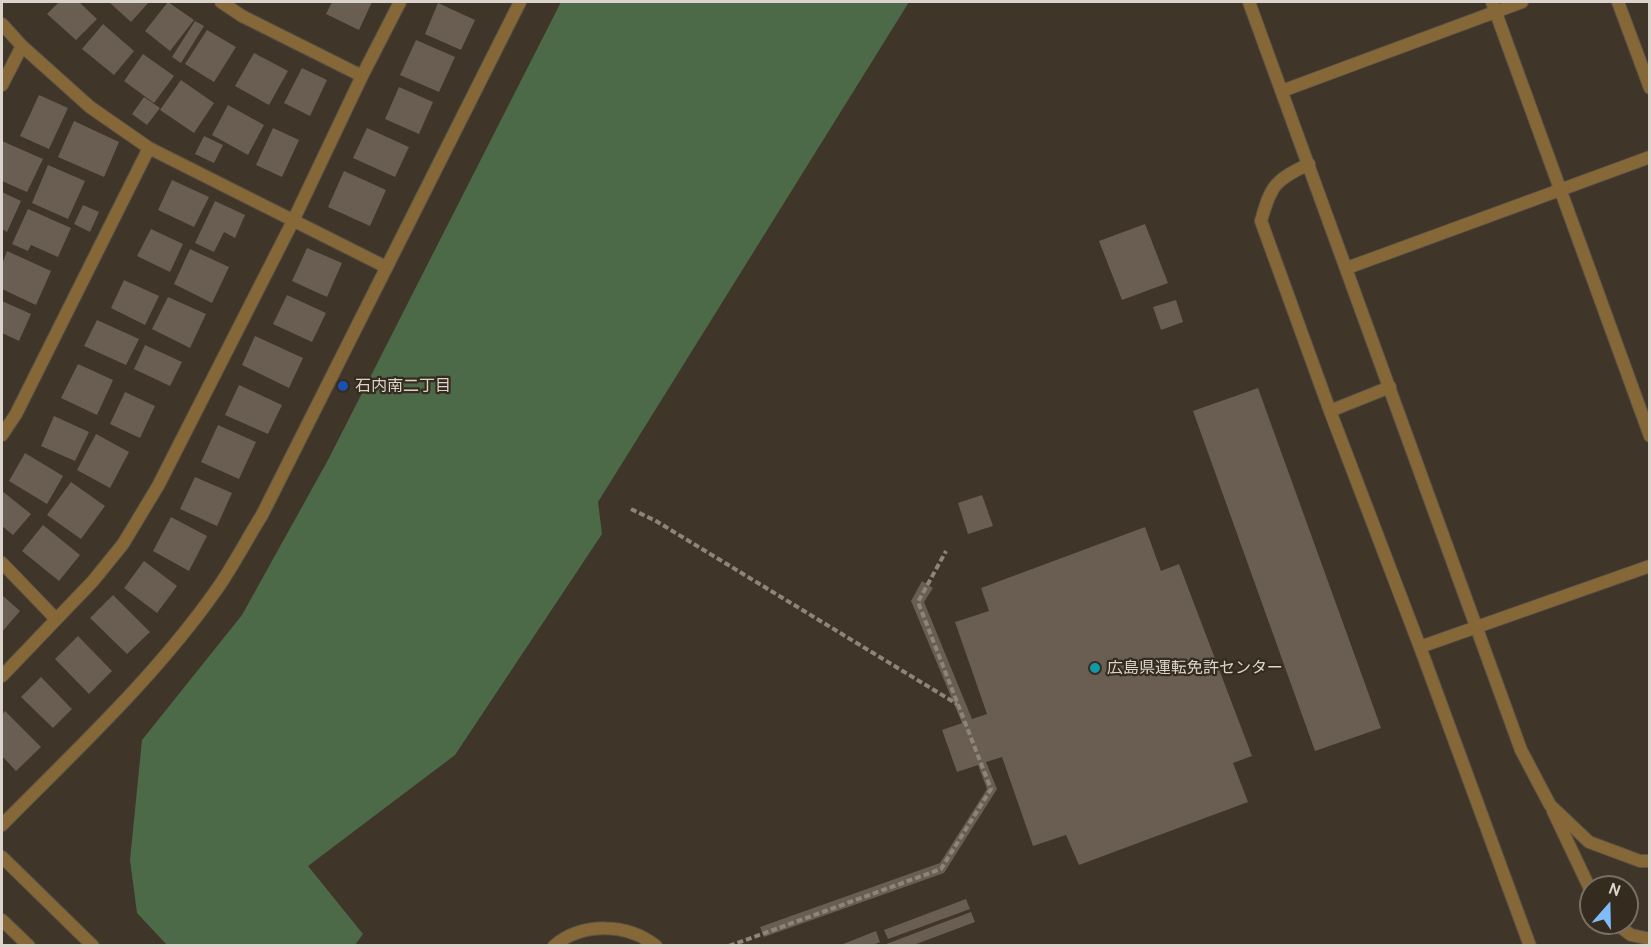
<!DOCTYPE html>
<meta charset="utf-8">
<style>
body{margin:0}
#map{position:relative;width:1651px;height:947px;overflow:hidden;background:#3f3529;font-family:Cabin,sans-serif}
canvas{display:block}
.frame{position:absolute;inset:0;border:3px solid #dad4cc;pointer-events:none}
.north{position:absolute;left:1579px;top:875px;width:60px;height:60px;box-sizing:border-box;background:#352b1f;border:2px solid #776f64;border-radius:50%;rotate:20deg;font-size:16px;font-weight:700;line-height:24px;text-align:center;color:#dad4cc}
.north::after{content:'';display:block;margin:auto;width:21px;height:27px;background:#81bcfa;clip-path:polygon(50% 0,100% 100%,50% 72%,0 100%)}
</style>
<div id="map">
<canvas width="1651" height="947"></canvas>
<div class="frame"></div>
<div class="north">N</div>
</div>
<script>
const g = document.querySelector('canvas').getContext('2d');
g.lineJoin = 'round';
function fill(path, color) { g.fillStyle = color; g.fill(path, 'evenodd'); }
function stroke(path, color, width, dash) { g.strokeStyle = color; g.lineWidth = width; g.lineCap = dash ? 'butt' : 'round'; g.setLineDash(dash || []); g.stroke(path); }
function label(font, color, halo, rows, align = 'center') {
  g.font = font + ' Cabin,"Noto Sans JP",sans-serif'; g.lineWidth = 4.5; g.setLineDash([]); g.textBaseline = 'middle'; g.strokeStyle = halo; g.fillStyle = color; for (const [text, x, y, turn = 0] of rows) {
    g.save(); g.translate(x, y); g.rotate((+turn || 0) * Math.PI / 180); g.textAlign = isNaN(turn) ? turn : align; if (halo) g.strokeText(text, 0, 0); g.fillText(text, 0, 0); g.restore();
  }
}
const green = new Path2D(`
 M561,2h348l-311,500 4,32 -147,221 -147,111 55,68 -8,11h-188l-30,-32 -7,-53 12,-120 100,-125 86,-155z`);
const building = new Path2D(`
 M59,2h20l18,17 -21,21 -29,-26z
 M109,2h40l-18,20z
 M168,2l26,18 -24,31 -25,-20z
 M332,2h40l-13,28 -33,-16z
 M438,3l37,17 -14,30 -36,-16z
 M195,21l9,5 -23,37 -9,-6z
 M103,24l31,27 -20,24 -32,-26z
 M207,30l29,17 -22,35 -29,-18z
 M416,40l39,17 -16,35 -39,-17z
 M254,53l34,18 -19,34 -34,-19z
 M143,54l31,22 -20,27 -30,-22z
 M302,68l25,12 -17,36 -26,-13z
 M181,80l33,23 -20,30 -34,-23z
 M399,87l34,15 -14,32 -34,-15z
 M39,95l29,13 -19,41 -29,-13z
 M144,97l16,11 -13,17 -15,-11z
 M228,105l36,20 -16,30 -36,-20z
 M74,121l45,21 -15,35 -46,-20z
 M273,128l26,12 -17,37 -26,-12z
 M367,128l42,19 -14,30 -42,-19z
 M204,136l19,9 -9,18 -19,-9z
 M2,141l41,18 -16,33 -25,-11z
 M48,165l37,16 -17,38 -36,-16z
 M344,171l42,19 -16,36 -42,-19z
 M172,180l37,17 -15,30 -36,-17z
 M2,192l19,9 -14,31 -5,-3z
 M215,201l30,14 -10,23 -11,-6 -10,20 -19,-9z
 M83,205l16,7 -9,20 -16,-8z
 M28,209l43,19 -13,29 -27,-12 -3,6 -16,-7z
 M1145,224l23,59 -46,17 -23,-59z
 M151,229l32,15 -13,28 -33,-16z
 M307,248l35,15 -15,34 -35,-16z
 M190,249l39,18 -17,36 -38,-19z
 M7,251l44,20 -15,34 -34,-16v-25z
 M124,280l35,16 -14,29 -34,-17z
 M287,295l39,18 -14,29 -39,-18z
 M168,297l38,17 -16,34 -38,-19z
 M1176,300l7,22 -22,8 -8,-23z
 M2,301l29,13 -12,27 -17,-8z
 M97,320l42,19 -13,26 -42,-19z
 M255,336l48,22 -14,30 -47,-23z
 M145,345l37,17 -12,24 -36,-17z
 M78,364l35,16 -16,35 -36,-17z
 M239,385l43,20 -14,29 -43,-19z
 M1258,388l123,340 -66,23 -122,-340z
 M125,392l30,14 -15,32 -30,-14z
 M54,416l35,16 -14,29 -34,-15z
 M218,425l38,17 -17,37 -38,-17z
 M96,434l33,18 -19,36 -33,-18z
 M25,453l38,23 -16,28 -38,-23z
 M195,477l37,16 -15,33 -37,-17z
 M71,482l34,24 -24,33 -34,-24z
 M2,491l29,23 -18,21 -11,-9z
 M982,495l11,31 -25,8 -10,-31z
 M171,517l36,19 -18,35 -36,-20z
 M43,525l37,30 -21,26 -37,-30z
 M1145,527l16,44 18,-7 73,192 -19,7 15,39 -169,63 -13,-30 -33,11 -31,-89 -16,5 11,27 -53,84 -180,64 -4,-10 180,-64 47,-74 -9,-24 -21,7 -15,-42 20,-7 -51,-122 11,-20 11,7 -9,14 48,117 15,-5 -32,-92 34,-11 -8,-23z
 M144,561l33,25 -20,27 -33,-25z
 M2,595l18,16 -18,21z
 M113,595l37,37 -23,22 -37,-36z
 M78,636l34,35 -23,23 -34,-35z
 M41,677l31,32 -19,19 -32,-31z
 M5,711l36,36 -25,24 -14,-15v-41z
 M966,899l4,10 -82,30 -4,-9z
 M971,912l4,10 -64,24h-30z
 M876,931l4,11 -9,4h-33z`);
const path = new Path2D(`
 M631,509l25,12 301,183
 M729,946l212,-77 50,-80 -73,-187 28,-51`);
const service = new Path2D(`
 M1249,2l272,748 29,55 39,37 51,19h10
 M1492,2l158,434
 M1618,2l32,86
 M1282,91l240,-89
 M1309,164c-34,16 -38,21 -48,57l69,190
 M1347,268l303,-111
 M1390,387l-60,24 90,236
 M1553,811l38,80
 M1615,923l16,12 19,4
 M1530,946l-110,-299 230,-81`);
const minor = new Path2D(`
 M221,2l21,14 120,60
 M2,24l20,22 68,61 59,41 237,119
 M2,85l20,-39
 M2,435l14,-21 133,-266
 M2,563l54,56
 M2,676l91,-95 30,-37 35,-58 135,-265 69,-145 38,-74
 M554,946c28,-24 74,-23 102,0`);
const tertiary = new Path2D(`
 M2,825c74,-75 154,-149 215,-236 16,-23 30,-50 45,-74l258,-513
 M2,857l91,89
 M2,920l27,26`);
const markers = [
 [343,386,6,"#1a4fb4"],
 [1095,668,6,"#0f9aa8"]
];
const poiNames = [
 ["石内南二丁目",355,386],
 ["広島県運転免許センター",1107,668]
];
fill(green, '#4d6a48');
fill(building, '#695e51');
stroke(service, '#5b5246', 14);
stroke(minor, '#5b5246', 14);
stroke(tertiary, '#5b5246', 14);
stroke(path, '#8d857b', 4, [6, 3]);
stroke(service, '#866838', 12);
stroke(minor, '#866838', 12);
stroke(tertiary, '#866838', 12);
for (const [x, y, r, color] of markers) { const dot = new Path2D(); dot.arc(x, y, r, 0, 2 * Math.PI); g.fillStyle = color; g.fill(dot); stroke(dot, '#352b1f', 2); }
label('16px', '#dad4cc', '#352b1f', poiNames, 'left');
</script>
